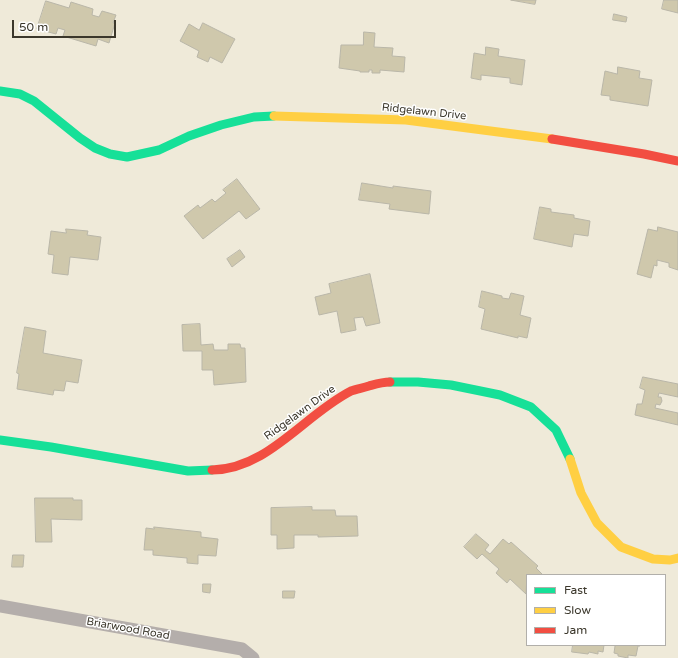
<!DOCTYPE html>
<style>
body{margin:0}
#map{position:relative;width:678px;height:658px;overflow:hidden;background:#efead9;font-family:"Varela Round",sans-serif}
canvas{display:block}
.legend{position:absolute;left:526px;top:574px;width:140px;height:72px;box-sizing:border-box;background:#fff;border:1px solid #b1afaa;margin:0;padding:5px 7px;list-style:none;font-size:12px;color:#3b372b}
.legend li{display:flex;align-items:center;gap:8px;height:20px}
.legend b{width:20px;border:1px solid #b1afaa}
.scale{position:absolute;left:12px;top:20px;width:104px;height:18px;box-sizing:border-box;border:2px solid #3b372b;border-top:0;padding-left:5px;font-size:12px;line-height:14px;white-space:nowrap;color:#3b372b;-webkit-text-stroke:3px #fff;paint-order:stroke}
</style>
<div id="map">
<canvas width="678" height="658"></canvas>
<ul class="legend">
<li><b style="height:5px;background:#16e098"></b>Fast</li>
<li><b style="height:5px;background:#ffcf43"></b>Slow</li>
<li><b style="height:5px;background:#f24e42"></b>Jam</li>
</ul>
<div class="scale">50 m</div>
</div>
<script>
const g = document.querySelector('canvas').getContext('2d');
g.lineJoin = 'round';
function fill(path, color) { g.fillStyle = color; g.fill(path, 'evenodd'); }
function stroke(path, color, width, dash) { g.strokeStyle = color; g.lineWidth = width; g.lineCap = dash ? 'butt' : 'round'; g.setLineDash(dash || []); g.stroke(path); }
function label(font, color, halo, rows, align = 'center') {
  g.font = font + ' "Varela Round",sans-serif'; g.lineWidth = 3; g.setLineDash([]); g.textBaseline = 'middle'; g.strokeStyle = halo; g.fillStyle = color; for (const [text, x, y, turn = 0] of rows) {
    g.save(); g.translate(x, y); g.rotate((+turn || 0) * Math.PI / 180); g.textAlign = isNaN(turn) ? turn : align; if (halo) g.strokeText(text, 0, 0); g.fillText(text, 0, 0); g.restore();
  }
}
const building = new Path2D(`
 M511,0h25l-1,4z
 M664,0h14v13l-16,-4z
 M46,1l23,7 2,-6 22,7 -1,6 7,2 3,-6 14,4 -3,8h2l-6,20 -11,-4 -2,7 -33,-10 2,-6 -7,-2 -2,6 -19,-5z
 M614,14l13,3 -1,5 -13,-2z
 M203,23l32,16 -13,24 -12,-6 -2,5 -11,-5 2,-6 -19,-10 9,-17 10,6z
 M364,32l11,1 -1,14 19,1 -1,8 13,1 -1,15 -24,-2v3h-8v-3h-3v2h-9v-1l-21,-3 2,-23h22z
 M486,47l13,2 -1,7 27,4 -3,25 -12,-2v-5l-29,-3v5l-10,-2 3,-25 11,2z
 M618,67l22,4 -1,7 13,2 -4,26 -38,-6v-4l-9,-1 4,-24 12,3z
 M237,179l23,30 -14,10 -7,-8 -36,28 -19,-23 14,-11 2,3 12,-9 3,3 11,-9 -3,-3z
 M362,183l31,5v-2l38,5 -2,23 -40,-5 1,-5 -31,-4z
 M540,207l11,2v3l23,3v3l16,3 -2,15 -14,-2 -2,13 -38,-8z
 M658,227l20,5v38l-9,-3v-4l-12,-3v6l-3,-1 -3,13 -14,-4 11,-45 9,2z
 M66,229l22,2 -1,4 14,2 -3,23 -28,-3 -2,18 -16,-2 2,-18 -6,-1 3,-23 15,2z
 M240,250l5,7 -13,10 -5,-8z
 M370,274l10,49 -14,3 -3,-9 -9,1 2,12 -15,3 -4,-22 -18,4 -4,-18 16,-4 -2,-9z
 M482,291l20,5v2l7,1 2,-6 13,3 -4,19 11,3 -4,20 -9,-2v2l-37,-9 4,-20 -6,-2z
 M200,324l1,21 12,-1 1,6h14v-6h12l1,4h4l1,34 -32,3 -1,-15h-11v-19h-19l-1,-26z
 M25,327l21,4 -3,22 39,7 -4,23 -12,-2 -2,10 -10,-1 -1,5 -36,-6 2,-15 -2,-1z
 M643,377l35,7v13l-19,-4 -1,4h3l1,4 -2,4 -4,-1 -1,4 23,5v12l-43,-10 2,-11h5l3,-14 -5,-2z
 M35,498h38v2h9v20l-31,-1 1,23h-16z
 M312,507v3h23l1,6h21l1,20 -40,1v-2h-24v13l-17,1v-14h-6v-27z
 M154,527l47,5v5l17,2 -2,17 -18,-1v9l-11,-1v-5l-34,-3v-5h-9l2,-22 8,1z
 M476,534l13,11 -4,5 5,4 13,-15 6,5 2,-2 27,24 -2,2 7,7h-16l-1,19 -16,-15 -3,4 -11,-10 3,-4 -17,-15 -5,5 -13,-12z
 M13,555h11l-1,12h-11z
 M203,584h8l-1,9 -7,-1z
 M283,591h12l-1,7h-11z
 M573,645h31l-1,7 -5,-1v3l-9,-2 -1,2 -16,-2z
 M611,645h29v1h-2l-2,10 -8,-1v3l-10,-2v-2l-4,-1 1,-7z`);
const street = new Path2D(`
 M0,606l242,43 11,9`);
const fast = new Path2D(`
 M0,91l20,3 14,7 46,37 15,10 15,6 17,3 32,-7 30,-14 32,-11 33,-8 20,-1
 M390,382h28l33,3 49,10 31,12 25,23 14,29
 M0,440l51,7 137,24 24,-1`);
const slow = new Path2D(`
 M274,116l132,4 146,19
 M570,459l11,34 16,30 24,24 32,12 17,1 8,-2`);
const jam = new Path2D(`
 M552,139l92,15 34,7
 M212,470c56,-1 92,-55 139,-79 5,-2 12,-3 18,-5 7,-2 13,-4 21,-4`);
const streetNames = [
 ["Ridgelawn Drive",424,112,6],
 ["Ridgelawn Drive",300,413,-36],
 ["Briarwood Road",128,629,10]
];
fill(building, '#cfc8ac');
stroke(building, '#b9b6a8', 1);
stroke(street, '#b4aeab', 13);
stroke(fast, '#16e098', 9);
stroke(slow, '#ffcf43', 9);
stroke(jam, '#f24e42', 9);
label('11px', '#3b372b', '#fff', streetNames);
</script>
